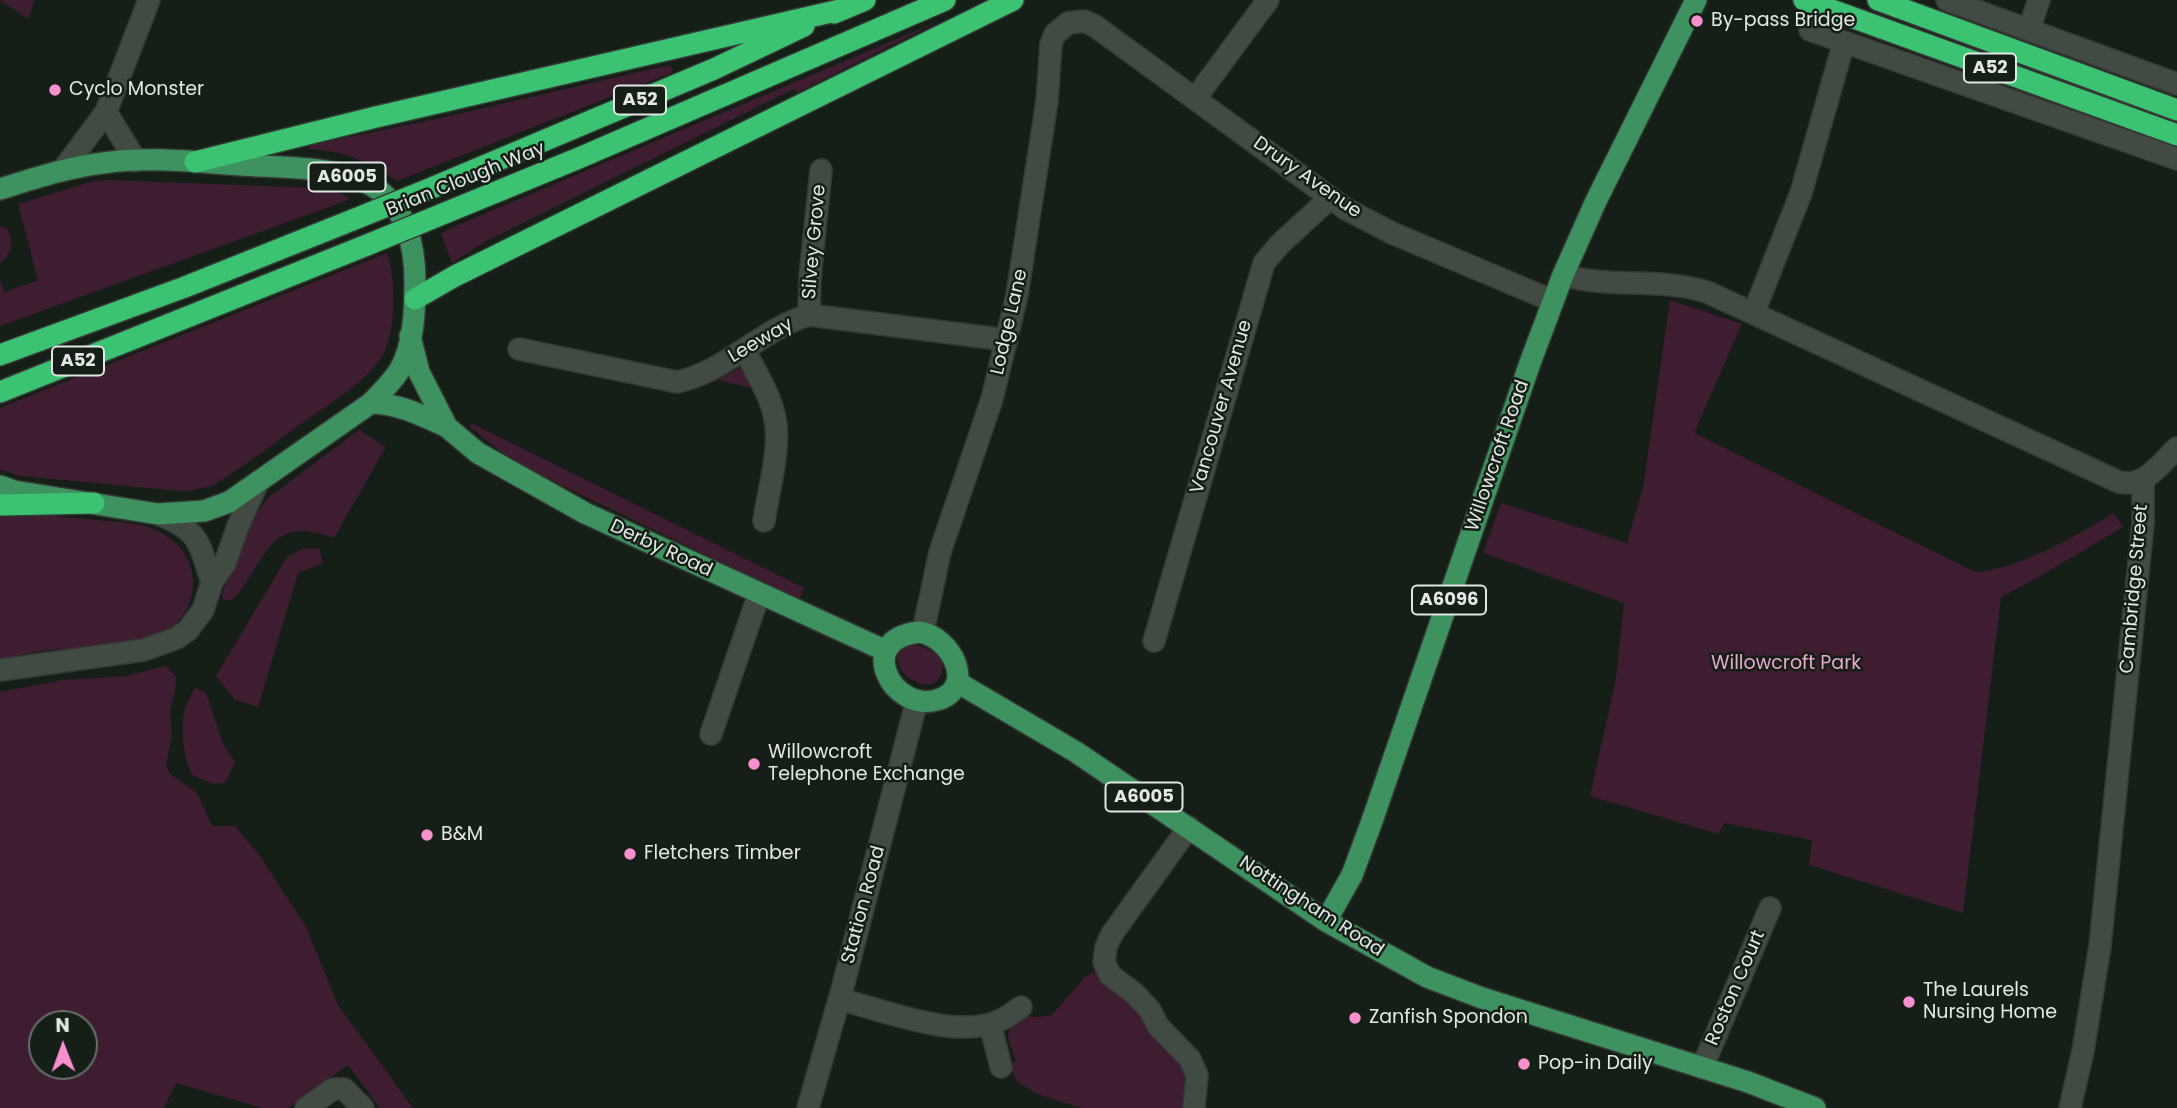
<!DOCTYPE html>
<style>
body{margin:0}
#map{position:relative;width:2177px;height:1108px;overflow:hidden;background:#151e17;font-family:Poppins,sans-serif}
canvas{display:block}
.north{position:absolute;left:28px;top:1010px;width:70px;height:70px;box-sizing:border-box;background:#151e17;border:2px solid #676f69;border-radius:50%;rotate:359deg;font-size:19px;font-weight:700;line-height:28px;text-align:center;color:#e2e8e3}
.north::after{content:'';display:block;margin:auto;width:24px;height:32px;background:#f790cd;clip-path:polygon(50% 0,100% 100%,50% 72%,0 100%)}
</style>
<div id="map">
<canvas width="2177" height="1108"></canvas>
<div class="north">N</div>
</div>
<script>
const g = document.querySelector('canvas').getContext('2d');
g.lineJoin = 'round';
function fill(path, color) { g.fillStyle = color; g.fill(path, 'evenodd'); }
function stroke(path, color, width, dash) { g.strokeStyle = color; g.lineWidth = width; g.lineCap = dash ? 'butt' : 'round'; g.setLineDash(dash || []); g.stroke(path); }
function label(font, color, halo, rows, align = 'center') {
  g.font = font + ' Poppins,sans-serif'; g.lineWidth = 5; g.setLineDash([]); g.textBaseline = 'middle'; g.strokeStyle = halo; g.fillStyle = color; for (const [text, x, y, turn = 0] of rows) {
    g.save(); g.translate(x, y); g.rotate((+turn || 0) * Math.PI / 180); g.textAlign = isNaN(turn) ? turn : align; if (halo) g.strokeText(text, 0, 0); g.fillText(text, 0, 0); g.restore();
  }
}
const green = new Path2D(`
 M0,0h35l-7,19z
 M939,21l-142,72 -3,-4 -308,152 -34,22 -11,-29 5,-4z
 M669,65l4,4 -2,4 -274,108c-27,-19 -55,-31 -89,-32l3,-4 125,-26z
 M106,180l213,8 12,1 20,10 -351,127v-47l4,13 34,-12 -20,-76 72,-22z
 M0,226l7,2c8,15 5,24 -7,36z
 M387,253c9,24 9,76 -3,100 -17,30 -54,50 -82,70 -29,21 -58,43 -88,62l-24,6h-11l-158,-15 -21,-6v-62z
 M1670,300l72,24 -48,109 281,139c46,-3 100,-36 139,-59l9,14 -86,51 -36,19 -38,316 -154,-48 3,-25 -88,-17 -5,11 -129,-38 26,-117 8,-76 -141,-50 18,-50 126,40 16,-55z
 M741,367l15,22 -38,-9z
 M471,423l333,165 -5,12 -269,-130 -34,-22 -26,-21z
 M359,430l27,17 -52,91c-53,-19 -61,2 -87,43 -6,9 -9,16 -19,20l-5,-2 -1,-5c13,-34 23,-69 47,-97z
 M0,513c36,1 71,4 106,8 14,1 29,2 42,6 25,9 44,27 45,54 0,19 -8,39 -26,49 -29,18 -90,17 -125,21 -14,2 -28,5 -42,8z
 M304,548l16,1 3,14 -25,10 -40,134 -24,-8 -18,-23 71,-119z
 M916,645c7,2 16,5 21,10 10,9 6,23 -4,29 -31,4 -52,-37 -17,-39z
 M165,666l11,10 -1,16 -5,19 2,25 -6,29 4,9 27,19 15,33h23l25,30 46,71 32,78 75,103h-33l-32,-43 -60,43h-26l-86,-25 -12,25h-164v-416l62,-12 65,-4zM42,1024h42v42h-42z
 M195,688l11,5 17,51 12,18 -10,21 -12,1 -21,-9c-9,-18 -12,-48 -7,-67 2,-7 7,-14 10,-20z
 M1097,971c21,18 92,82 92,109 0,9 -3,19 -5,28h-102l-45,-14 -19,-12 -8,-14v-5l6,-2c-8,-25 -15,-27 7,-45l16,1 13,-2 32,-37z`);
const street = new Path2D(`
 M1947,0l230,84
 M2029,29l10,-29
 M1810,30l34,12
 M1195,99l73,-99
 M106,112l30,49
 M62,171l44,-59 43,-112
 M1754,312l47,-119 43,-151 333,117
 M809,315l1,-38 11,-107
 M519,349l158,33c49,-10 84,-53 132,-67l198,25
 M745,350c10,22 26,45 30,69 6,29 -7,73 -11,102
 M158,514c42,17 40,27 54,68
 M923,632l17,-80 52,-153 25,-104 30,-194 4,-57 4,-10 13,-11 16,-2 11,5 251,183 46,24 161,68
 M1154,641l110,-378 16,-19 50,-46
 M0,670l144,-20 33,-12 11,-8 15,-20 9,-28 13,-19 13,-37 20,-44
 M711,734l48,-140
 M1189,827l-77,107 -6,13 -2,15 6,13 24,18 16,17 8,16 32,33 7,16 -3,33
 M839,999c44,11 122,43 164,20 6,-3 12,-8 18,-12
 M990,1024l11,43
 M1702,1068l68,-160
 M306,1108l27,-19h11l19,19
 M808,1108l35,-122 74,-286
 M2070,1108l13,-57 17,-105 43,-423v-43`);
const secondary = new Path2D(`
 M1563,275c50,14 94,2 144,17l412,190c26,6 41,-18 58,-34`);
const primary = new Path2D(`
 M0,189c33,-10 68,-22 103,-26 45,-7 93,-1 138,2 41,3 106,0 139,26 28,22 35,58 35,91 0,28 -1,64 -16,89 -8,12 -18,22 -28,32l-142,99 -25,9 -46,3 -144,-23 -14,-5
 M410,336l9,36 28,55 31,26 107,60 301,138
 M371,403c29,1 50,12 76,24
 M919,632c32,4 59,56 18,68 -45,13 -83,-61 -18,-68z
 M957,682l119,70 250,169 101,56 55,21 266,84 67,26
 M1326,921l26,-46 20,-54 158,-458 33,-88 33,-74 100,-201`);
const highway = new Path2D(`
 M1804,0l373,135
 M1878,0l299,110
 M834,13l31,-13
 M195,162l181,-45 468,-108
 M434,187l280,-118 90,-43
 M445,213l134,-55 366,-158
 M415,299l40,-23 558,-276
 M0,355l185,-68 170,-68
 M0,392l367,-147
 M0,505l94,-2`);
const highwayBridge = new Path2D(`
 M355,219l79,-32
 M367,245l78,-32`);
const markers = [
 [1697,21,7,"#f790cd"],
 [55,90,7,"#f790cd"],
 [754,764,7,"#f790cd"],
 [427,835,7,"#f790cd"],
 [630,854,7,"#f790cd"],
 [1909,1002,7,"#f790cd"],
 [1355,1018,7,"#f790cd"],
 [1524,1064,7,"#f790cd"]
];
const shields = [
 [1990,68,52],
 [640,100,52],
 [347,177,77],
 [78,361,52],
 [1449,600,74],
 [1144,797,77]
];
const shieldNames = [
 ["A52",1990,68],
 ["A52",640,100],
 ["A6005",347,177],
 ["A52",78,361],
 ["A6096",1449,600],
 ["A6005",1144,797]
];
const poiNames = [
 ["By-pass Bridge",1711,21],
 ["Cyclo Monster",69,90],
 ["Willowcroft",768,753],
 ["Telephone Exchange",768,775],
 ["B&M",441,835],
 ["Fletchers Timber",644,854],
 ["The Laurels",1923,991],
 ["Nursing Home",1923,1013],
 ["Zanfish Spondon",1369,1018],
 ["Pop-in Daily",1538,1064]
];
const streetNames = [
 ["Drury Avenue",1307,178,35],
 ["Brian Clough Way",466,180,-22],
 ["Silvey Grove",815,242,-85],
 ["Lodge Lane",1010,322,-77],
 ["Leeway",761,341,-30],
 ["Vancouver Avenue",1222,407,-74],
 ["Willowcroft Road",1498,456,-71],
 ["Derby Road",661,549,25],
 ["Cambridge Street",2135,589,-85],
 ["Station Road",864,905,-75],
 ["Nottingham Road",1311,907,33],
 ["Roston Court",1736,988,-67]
];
const parkNames = [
 ["Willowcroft Park",1786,664]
];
fill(green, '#3e1d31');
stroke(street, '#343935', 24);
stroke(secondary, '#343935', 24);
stroke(primary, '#343935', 24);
stroke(highway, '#343935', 24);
stroke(street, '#414b43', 21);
stroke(secondary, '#414b43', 21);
stroke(primary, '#3d925f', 21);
stroke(highway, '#3bc272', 21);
stroke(highwayBridge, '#343935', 24, []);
stroke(highwayBridge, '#3bc272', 21);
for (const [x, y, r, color] of markers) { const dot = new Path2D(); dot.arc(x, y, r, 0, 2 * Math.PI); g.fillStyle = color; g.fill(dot); stroke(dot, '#151e17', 2.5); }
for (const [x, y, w] of shields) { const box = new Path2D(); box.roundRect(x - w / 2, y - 14.5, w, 29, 5); g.fillStyle = '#151e17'; g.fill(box); stroke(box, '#e2e8e3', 2); }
label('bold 18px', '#e2e8e3', null, shieldNames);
label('19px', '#e2e8e3', '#151e17', poiNames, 'left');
label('19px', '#e2e8e3', '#151e17', streetNames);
label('19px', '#eaa7cd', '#151e17', parkNames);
</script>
